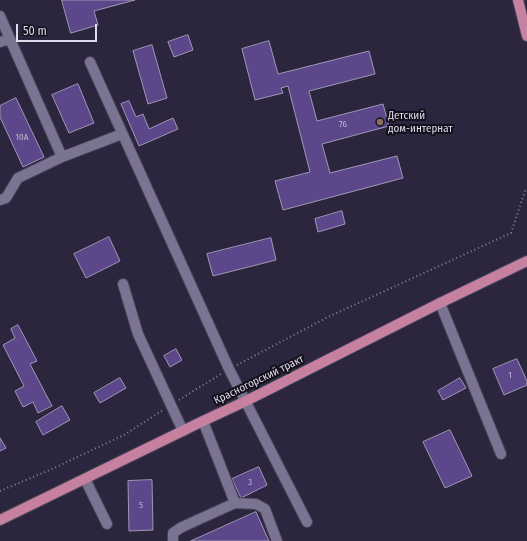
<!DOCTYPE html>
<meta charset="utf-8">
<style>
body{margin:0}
#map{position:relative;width:527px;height:541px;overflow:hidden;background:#2b253d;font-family:"Fira Sans Condensed",sans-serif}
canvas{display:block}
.scale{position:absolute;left:16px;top:24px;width:81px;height:18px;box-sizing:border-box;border:2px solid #dfdbec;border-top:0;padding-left:5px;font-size:12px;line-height:14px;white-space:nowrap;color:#dfdbec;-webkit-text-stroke:3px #13101b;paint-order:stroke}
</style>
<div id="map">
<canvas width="527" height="541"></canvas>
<div class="scale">50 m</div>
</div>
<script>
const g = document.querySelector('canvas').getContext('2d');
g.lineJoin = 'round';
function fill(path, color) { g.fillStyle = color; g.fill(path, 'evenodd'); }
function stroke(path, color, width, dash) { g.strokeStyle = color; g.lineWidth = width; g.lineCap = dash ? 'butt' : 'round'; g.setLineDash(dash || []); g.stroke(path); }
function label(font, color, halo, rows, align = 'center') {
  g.font = font + ' "Fira Sans Condensed",sans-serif'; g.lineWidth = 4; g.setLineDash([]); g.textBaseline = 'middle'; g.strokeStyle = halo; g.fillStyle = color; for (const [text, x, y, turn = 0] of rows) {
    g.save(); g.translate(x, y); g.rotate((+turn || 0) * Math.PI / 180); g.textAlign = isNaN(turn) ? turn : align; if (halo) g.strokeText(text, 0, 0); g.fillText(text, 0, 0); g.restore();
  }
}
const building = new Path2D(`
 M62,0h73l-41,11 4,14 -27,8z
 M188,35l5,15 -19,7 -6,-15z
 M269,41l9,33 91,-23 6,23 -66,17 8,30 66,-17 6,22 -67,18 8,29 67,-17 6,22 -120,32 -8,-29 35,-9 -22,-86 -7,2 2,5 -28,7 -13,-51z
 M152,45l15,53 -19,6 -15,-53z
 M78,84l16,39 -25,10 -17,-38z
 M16,98l28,59 -21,10 -23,-50v-11z
 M129,101l7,16 7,-3 6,15 24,-11 5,11 -39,17 -18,-42z
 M342,211l3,13 -27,8 -3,-13z
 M109,237l11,24 -34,17 -12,-24z
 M271,238l5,22 -63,16 -6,-22z
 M18,325l19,36 -7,3 22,42 -14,7 -5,-11 -10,5 -8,-16 9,-5 -21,-41 12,-7 -4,-9z
 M176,349l6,11 -12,7 -6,-11z
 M517,359l10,22v4l-23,10 -11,-26z
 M120,378l6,10 -26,15 -6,-10z
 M460,378l6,10 -23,12 -5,-9z
 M62,406l8,14 -27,15 -7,-13z
 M450,430l22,46 -27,12 -22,-46z
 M0,438l6,10 -6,3z
 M259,467l8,18 -26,13 -9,-19z
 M152,480l1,50 -24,1 -1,-50z
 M256,512l13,29h-78z`);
const path = new Path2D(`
 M237,365l91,-48 183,-84 14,-42h2
 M179,400l42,-26
 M0,491l52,-22 72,-34 39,-25`);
const minor = new Path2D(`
 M0,16l10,23
 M0,42l10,-3 52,118 60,-23
 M90,62l139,307 78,153
 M0,200l6,-2 12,-20 44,-21
 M123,284l15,50 45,97
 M440,303l61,151
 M85,479l22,45
 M235,503l21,1 9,5 12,32
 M173,541v-8l9,-6 53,-24 -32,-82`);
const major = new Path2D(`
 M518,0l9,36
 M0,520l203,-99 43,-20 194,-98 87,-42`);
const markers = [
 [380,122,4,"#8d6e63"]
];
const numberNames = [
 ["76",343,124],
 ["10А",22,137],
 ["1",510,375],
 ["3",250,482],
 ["5",141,505]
];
const poiNames = [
 ["Детский",388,116],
 ["дом-интернат",388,129]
];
const streetNames = [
 ["Красногорский тракт",259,380,-26]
];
fill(building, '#5c478a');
stroke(building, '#9f98b6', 1);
stroke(minor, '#494358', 12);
stroke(major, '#494358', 12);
stroke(path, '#898498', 2, [1, 3]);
stroke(minor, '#7a7391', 10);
stroke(major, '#c681a0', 10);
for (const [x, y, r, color] of markers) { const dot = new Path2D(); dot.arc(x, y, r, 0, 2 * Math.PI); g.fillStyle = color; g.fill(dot); stroke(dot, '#13101b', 1.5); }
label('9px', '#beb6d4', null, numberNames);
label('11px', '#dfdbec', '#13101b', poiNames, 'left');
label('11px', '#dfdbec', '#13101b', streetNames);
</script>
